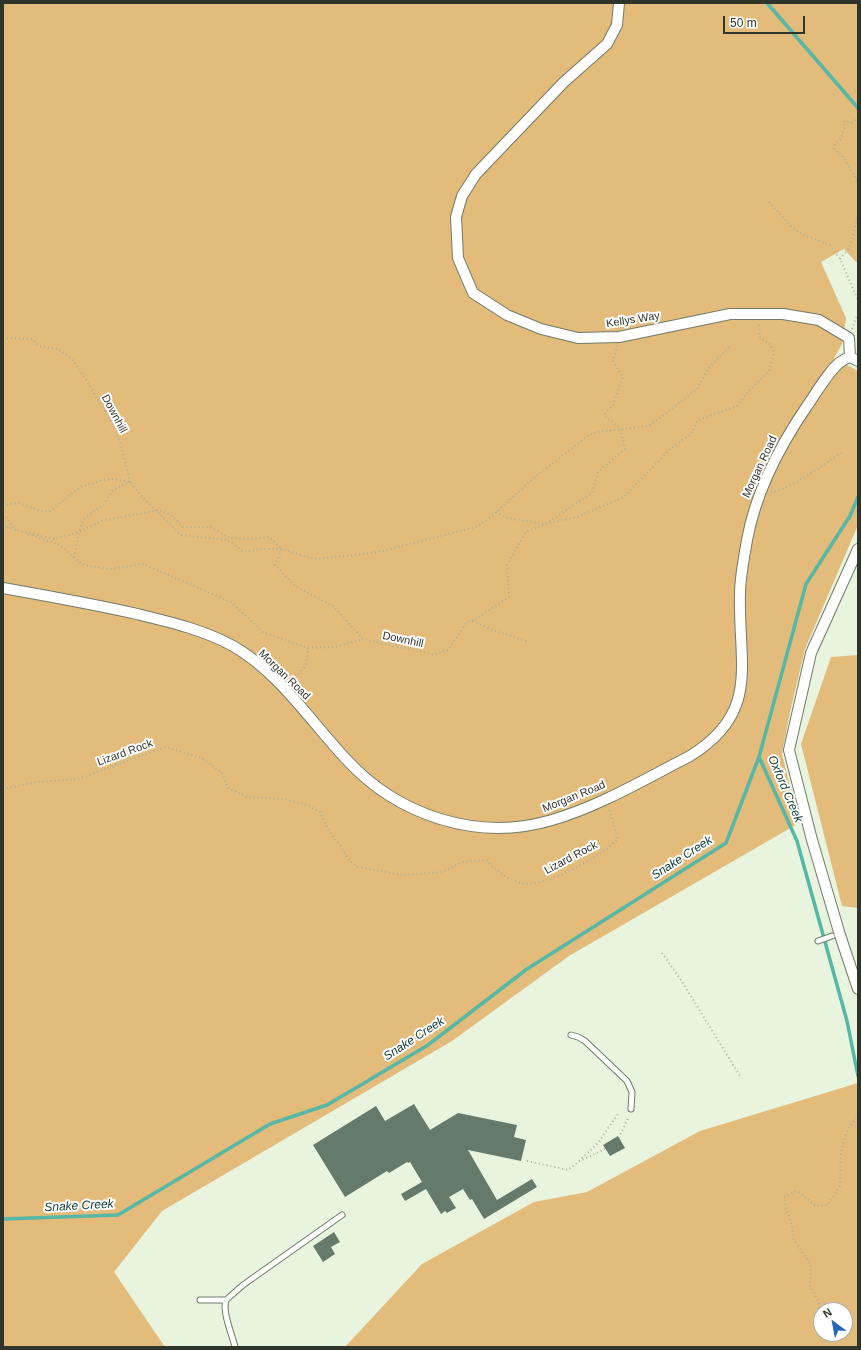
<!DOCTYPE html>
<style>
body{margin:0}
#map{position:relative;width:861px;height:1350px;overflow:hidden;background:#e8f4dd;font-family:Helvetica,sans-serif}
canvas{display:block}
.frame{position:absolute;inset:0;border:4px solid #30352c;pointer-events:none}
.north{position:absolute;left:813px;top:1302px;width:40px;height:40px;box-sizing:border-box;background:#fff;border:1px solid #acaeab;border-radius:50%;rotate:328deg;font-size:11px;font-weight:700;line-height:16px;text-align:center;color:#30352c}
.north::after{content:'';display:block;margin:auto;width:14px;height:18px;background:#2568b9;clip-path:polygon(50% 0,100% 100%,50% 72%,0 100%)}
.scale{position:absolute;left:723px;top:16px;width:82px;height:18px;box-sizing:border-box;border:2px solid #30352c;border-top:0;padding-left:5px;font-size:12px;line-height:14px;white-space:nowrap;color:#30352c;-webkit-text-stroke:3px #fff;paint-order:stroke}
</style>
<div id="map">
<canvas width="861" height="1350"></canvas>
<div class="frame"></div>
<div class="north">N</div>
<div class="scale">50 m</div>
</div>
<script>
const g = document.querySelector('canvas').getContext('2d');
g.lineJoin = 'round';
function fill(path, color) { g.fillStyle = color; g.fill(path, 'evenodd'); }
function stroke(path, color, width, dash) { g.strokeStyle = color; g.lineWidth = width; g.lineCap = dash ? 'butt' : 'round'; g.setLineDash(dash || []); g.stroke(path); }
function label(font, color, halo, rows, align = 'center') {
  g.font = font + ' Helvetica,sans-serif'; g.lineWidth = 4; g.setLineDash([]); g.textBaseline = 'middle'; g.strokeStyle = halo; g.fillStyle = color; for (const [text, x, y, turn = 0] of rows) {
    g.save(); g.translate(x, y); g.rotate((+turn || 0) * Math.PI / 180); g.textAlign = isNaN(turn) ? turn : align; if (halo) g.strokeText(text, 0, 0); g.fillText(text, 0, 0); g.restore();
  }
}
const green = new Path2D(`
 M3,3h855v261l-14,-15 -23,13 25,56 -4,26 -8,14 24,13v154l-53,124 -15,63 -8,42 17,69 -230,133 -117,85 -290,170 -48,61 51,75h-162z
 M858,655v253l-16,-2 -41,-162 30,-87z
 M858,1083v264h-513l77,-83 112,-62 53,-10 113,-61zM821,1310h24v24h-24z`);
const stream = new Path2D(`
 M767,3l91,105
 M858,497l-8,19 -44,68 -47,173 38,84 50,180 11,55
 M3,1219l115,-4 152,-91 57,-19 101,-60 99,-76 199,-126 33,-86`);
const building = new Path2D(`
 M414,1104l16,26 28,-17 59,12 -3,12 12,3 -5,21 -53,-11 29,50 35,-21 5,8 -53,32 -12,-20 -2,1 -7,-11 -14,8 7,11 -9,5 -2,-2 -4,3 -15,-25 -21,12 -4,-7 21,-12 -12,-20 -2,1 -1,-1 -18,11 -2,-2 -42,26 -32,-52 63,-39 9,15z
 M618,1136l7,12 -15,8 -7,-11z
 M334,1232l6,10 -9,5 4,7 -12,8 -10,-16z`);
const path = new Path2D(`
 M858,118h-2l-4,5 -7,-2 -2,2 2,3 -4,13c-5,3 -7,5 -7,11l8,5 14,23 2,10
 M769,202l24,26 11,7 26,10 10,14 18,41
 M840,259l10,-12 8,-32
 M852,329l6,-16
 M3,338l29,1 7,7 19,3 13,9 13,18 27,46 9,20 10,40 -17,8 -9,14 -20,15 -5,13 -5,26
 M771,492c21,-3 51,-27 70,-39
 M3,505l16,-2 22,8h9l30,-24 23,-7 9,-1 18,3 14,17 37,36 46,5 17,12 17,-3h21l22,7 13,3 46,-5 20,-3 93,-24 15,-10 43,-39 55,-43 7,-3 53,-6 48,-37 11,-20 21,-22
 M496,512l12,6 37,6 32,-7 47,-20 46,-48 21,-15 7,-14 39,-14 11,-14 21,-21 5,-19 -4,-8 -10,-6 -1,-15
 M3,514l13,16
 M3,525l13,5 38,9 25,-7 22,-11 58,-11 12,5 12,12h27l19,11 22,1 18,-2 13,12 -7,16 20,21 38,20 30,33 30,7 25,4 15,5 15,-5 19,-28 6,-1 36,-24 -2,-32 19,-33 19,-8 47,-31 6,-21 27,-23 -5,-21 -16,-13 9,-10 10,-28 -10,-16 4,-15
 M28,534l32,11 14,13 10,7 25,4 34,-5 88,38 32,30 45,16 -2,17 -14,17
 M473,621l20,9 36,12
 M308,648l27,-1 28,-8
 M3,787l5,1 30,-6 40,-3 88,-32 36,11 20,15 6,15 20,9 36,2 23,6 13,7 9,19 11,14 8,14 10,8 45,8 39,-3 21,-10 23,-2c10,10 21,20 36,23 18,5 61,-18 77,-29 7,-4 13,-10 19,-15l-9,-30
 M662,953l19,27 59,96
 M619,1138l10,-22
 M527,1161l41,9 10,-8 27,-13
 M579,1161l19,-18 20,-29
 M824,1347l-6,-17 1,-27 -9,-17 1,-21 -17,-25 -3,-18 -5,-14 -2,-11 13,-6 19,15 12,-1 12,-19 1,-34 6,-21 11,-16`);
const service = new Path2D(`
 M818,941l14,-5
 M571,1035l7,2 7,4 42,40 5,11 -1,17
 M200,1300h26l17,-15 99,-70
 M226,1300c-4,12 6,34 9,47`);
const minor = new Path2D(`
 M619,3l-2,22 -10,19 -43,38 -88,92 -14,22 -6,21 2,41 15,35 34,22 34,14 37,9 41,-1 111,-23h53l36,6 30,18 1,19
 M858,549l-47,104 -22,97 23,90 28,95 18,54
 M3,588c45,8 90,16 134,26 33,8 67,16 96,32 46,26 78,76 113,113 52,57 132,83 206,61 48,-14 93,-41 138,-64 71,-44 48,-92 50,-162 0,-17 4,-36 7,-54 9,-49 32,-93 60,-134 8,-11 24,-39 35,-45 2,-2 6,-3 8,-4l8,4`);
const streetNames = [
 ["Kellys Way",633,320,-9],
 ["Downhill",114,414,62],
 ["Morgan Road",760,467,-65],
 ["Downhill",403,640,12],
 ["Morgan Road",284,675,44],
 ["Lizard Rock",125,753,-20],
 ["Morgan Road",574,797,-22],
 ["Lizard Rock",571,858,-28]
];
const waterNames = [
 ["Oxford Creek",785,789,67],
 ["Snake Creek",682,858,-33],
 ["Snake Creek",414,1039,-33],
 ["Snake Creek",79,1206,-3]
];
fill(green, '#e3bb7b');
stroke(stream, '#55b7a5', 3.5);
fill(building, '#667a6c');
stroke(service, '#717b67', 7);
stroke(minor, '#717b67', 12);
stroke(path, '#a8b29f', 2, [1, 3]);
stroke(service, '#fff', 5);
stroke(minor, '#fff', 10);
label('11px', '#30352c', '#fff', streetNames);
label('italic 12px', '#144139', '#fff', waterNames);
</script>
